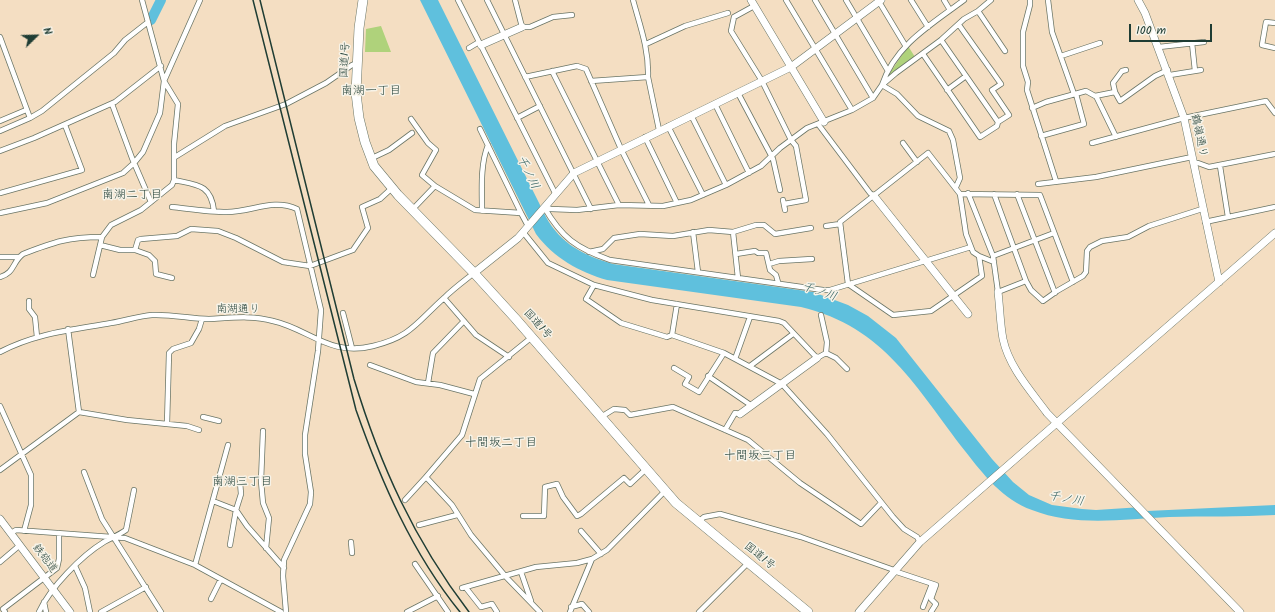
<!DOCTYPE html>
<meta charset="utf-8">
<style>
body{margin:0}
#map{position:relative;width:1275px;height:612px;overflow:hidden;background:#f4dec2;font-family:Kalam,sans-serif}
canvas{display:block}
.north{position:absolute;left:16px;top:16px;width:40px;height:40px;-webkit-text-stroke:3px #f7f3e8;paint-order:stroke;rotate:67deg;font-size:11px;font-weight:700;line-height:16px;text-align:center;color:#1f3d34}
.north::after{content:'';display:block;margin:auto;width:14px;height:18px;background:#1f3d34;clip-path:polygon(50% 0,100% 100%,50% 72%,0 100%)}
.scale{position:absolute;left:1129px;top:24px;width:83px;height:18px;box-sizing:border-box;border:2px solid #1f3d34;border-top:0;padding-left:5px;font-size:12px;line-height:14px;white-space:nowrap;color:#1f3d34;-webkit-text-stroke:3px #f7f3e8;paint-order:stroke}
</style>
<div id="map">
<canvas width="1275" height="612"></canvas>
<div class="north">N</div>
<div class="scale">100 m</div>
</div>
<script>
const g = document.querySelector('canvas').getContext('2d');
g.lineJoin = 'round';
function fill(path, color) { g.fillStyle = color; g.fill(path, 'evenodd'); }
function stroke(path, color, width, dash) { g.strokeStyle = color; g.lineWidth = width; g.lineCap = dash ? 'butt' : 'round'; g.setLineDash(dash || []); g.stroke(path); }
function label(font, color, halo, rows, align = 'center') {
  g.font = font + ' Kalam,"Klee One",sans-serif'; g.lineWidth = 3; g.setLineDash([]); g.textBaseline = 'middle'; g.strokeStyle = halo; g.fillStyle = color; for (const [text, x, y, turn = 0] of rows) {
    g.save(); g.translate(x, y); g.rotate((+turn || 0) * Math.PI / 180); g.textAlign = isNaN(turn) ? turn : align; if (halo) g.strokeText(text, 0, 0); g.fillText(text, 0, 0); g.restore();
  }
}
const green = new Path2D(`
 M381,26l10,26h-26l1,-23z
 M908,46l7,11 -26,20 -1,-1z`);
const water = new Path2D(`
 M420,0h18l108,217c15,27 37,38 67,47l200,28 35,13 20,11 28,22 96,121 21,23 16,13 23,10 30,4 14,1 46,-3 5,4 128,-6v10c-35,2 -70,1 -106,2 -45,2 -94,10 -137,-7 -29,-10 -49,-36 -67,-59 -49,-63 -80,-124 -164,-144l-194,-27c-28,-8 -53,-22 -71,-46z`);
const river = new Path2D(`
 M151,20l10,-20`);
const street = new Path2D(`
 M458,0l97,193
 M487,0l104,209
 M515,0l7,27h8l23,-10 19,-2
 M633,0c7,26 16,49 15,77
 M786,0l66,110
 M815,0l58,98
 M846,0l42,71
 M878,0l27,45
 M911,0l17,27
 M944,0l6,10
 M1030,0v5l-7,27v34l5,16 -1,8 29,91
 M1048,0l4,32 22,62
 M754,6l-20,11 -3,14 31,50 29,59 5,6 10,54 -22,4
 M978,11l27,40
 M1275,23l-9,-1 -4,23 13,3
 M959,25l42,59 -9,6 17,25 -11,7
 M0,37l30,81
 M1192,43l3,28
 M646,44l39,-18 43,-13
 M1159,47l45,-5
 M469,48l10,-6
 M923,54l57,83 17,-11 1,-4 -57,-82
 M1061,56l39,-13
 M552,71l67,134
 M1170,75l31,-5
 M525,77l52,-11 9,3 35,80 28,56
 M591,81l57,-4 11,53
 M947,90l19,-14
 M1115,92l-2,-9 9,-12 4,-1
 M738,93l35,66 7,31
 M1096,96l20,41
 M112,104l20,54 19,44
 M715,104l34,69
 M1032,108l14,-6 40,-11 9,5 20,-4 5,9 35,-25 13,-6
 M691,115l35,70
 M517,118l23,-12
 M411,119l17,24 8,7 -14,25 13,11
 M0,121l26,-11
 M818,124l52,69 4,3
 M668,126l35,69
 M480,129l41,84
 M0,131l30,-13 12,-7 72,-58 11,-13 23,-18
 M1041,136l43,-12 -8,-30
 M645,137l32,66
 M903,143l14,19
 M1092,143l92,-25 82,-17 9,12
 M0,151l34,-13 81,-36 46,-36
 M175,157l50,-31 61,-22 40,-21 26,-18 5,-2
 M370,159l19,-9 23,-17
 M1193,163h5l11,4 66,-13
 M1220,166l8,51
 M174,180c23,5 37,4 40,31
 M1038,184l58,-7 96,-20
 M956,187l4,-9 -7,-38 -4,-9 -31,-15 -21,-22 -15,-9c13,-40 50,-61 82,-85
 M0,193l82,-23 -17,-45
 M968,193l25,63 5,36 28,-11 5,9 12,11 14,-10 26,-15 3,-4 1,-21 3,-4 12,-6 26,-4 21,-11 53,-17
 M960,194l80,1 33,87
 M994,194l32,87
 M1017,194l38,99
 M783,200l2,10
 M172,207c18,2 37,5 55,5 25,0 46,-14 70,-3l24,101 -3,41 -13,84v19l6,38 -1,12 -26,56 -1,16 3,36
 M544,207l7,2 26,1 42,-5 44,1 28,-6 35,-15 35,-19 19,-18 27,-20 45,-18 21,-12 9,-13 14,-12 45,-33 23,-21 14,-8 13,-11
 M544,207c18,31 32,41 66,53l213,30h7l141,-43
 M412,210l23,-24 40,24 46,3 7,13
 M482,211c0,-21 -2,-46 6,-66
 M0,213l47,-10 76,-30 11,-10 9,-11 17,-39 4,-32 36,-81
 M1205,222l70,-15
 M826,226l14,-2
 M523,232l25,31 46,22 58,15 127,21 5,2 33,35 9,-5 1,-11 -6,-27
 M693,232l5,40
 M733,232l5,46
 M100,245l20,5h15l3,-10 3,-1 36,-3 14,-7 27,2 18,7 47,24 27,4 43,-16 15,-22 -6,-21 18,-8 12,-11
 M135,250l14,5 6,6 1,13 16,4
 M589,252l14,-3 11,-11 26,-4 33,2 36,-6 24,2 23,-7h8l11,9 36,-6
 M736,254l19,-3 3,2h8l4,17 6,5 2,7
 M979,256l3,20 -51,35 -38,4 -45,-31 -8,-62 88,-69 32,41 6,40 7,18 6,4 15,6
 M993,256l61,-23
 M0,257h19
 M769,264l10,-3 33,-2
 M93,275l9,-38 9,-12 30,-15 31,-25 2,-5v-36l4,-40 -14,-23 -22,-81
 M0,277c15,-4 12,-15 23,-23 31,-12 45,-17 79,-17
 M594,285l-8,14 35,24 46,14 5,-2 52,18 58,31 45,50 66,83 11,12 13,8 3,5
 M444,298l32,37 33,22
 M29,301v8l6,8 2,20
 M343,313l9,35
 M68,329l11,83
 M672,335l5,-31
 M532,337l-52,42 -18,56 -36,42 26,28 19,30 35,42 34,35
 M0,352c36,-19 72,-22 111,-29 14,-2 27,-7 41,-8 20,-1 39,4 57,4 22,-1 42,-4 64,2 36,8 57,36 100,25 38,-9 44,-24 71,-48 9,-9 20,-17 30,-25
 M826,353l10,5 11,11
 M735,359l15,-42
 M370,365l46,17 24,3 34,9
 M750,366l43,-32
 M674,368l15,9 -4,7 14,8 25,-39
 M708,376l44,30
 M428,383l5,-30 31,-32
 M0,406l31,69v30l-7,26
 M79,412l48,8 60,6 12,4
 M203,417l16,4
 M601,417l13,-8 11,1 5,5 43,-8 75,33 52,43 61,41 20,-21
 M167,424l2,-71 4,-4 18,-6 8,-14 3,-10
 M725,430l10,-17 5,1
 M263,431l-2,50 2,22 6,15 -3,30
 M0,470l79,-58
 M84,472l18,47 59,93
 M405,500l21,-23
 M213,501l23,9 11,16 37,42
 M523,516h21l1,-29 12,-3 6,13 14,19 4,-2 43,-36 6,6 16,-15
 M698,522l6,-5 16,-3 81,23 93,33
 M419,525l38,-10
 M581,531l20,23
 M11,533l5,-3 109,8 70,27 86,47
 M351,542l1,11
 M230,545l6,-35 5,-16 -1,-12
 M0,562l20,-17
 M415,564l33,48
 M195,565l33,-120
 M75,566l10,22 5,24
 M896,569l1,3 39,13 -5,14 5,5 -5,8
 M521,572l10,29
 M462,588l74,-21 41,-4 15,-4 15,-9 58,-59
 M466,588l15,19 11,-3 5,8
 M211,599l10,-20
 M44,602l2,10
 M571,607l11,-3 7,8
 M923,607l9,-23
 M5,612l-2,-3 54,-41 2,-9v-26
 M39,612c11,-24 42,-56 65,-70 7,-4 15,-7 22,-12l8,-40
 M101,612l45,-25
 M407,612l31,-16
 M570,612l22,-53
 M699,612l49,-49`);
const secondary = new Path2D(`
 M751,0l73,122
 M1138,0l7,13 39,105 35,164
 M481,45l41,-18
 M874,196l94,118
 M474,273l44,-35 56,-65 217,-106 90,-67
 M998,292c2,16 2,31 5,47 6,28 27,51 44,74l193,199
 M740,414l77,-56
 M0,519l70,93
 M859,612l61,-70 355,-309`);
const highway = new Path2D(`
 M363,0l-4,28 -3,65 3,25 6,24 9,24 24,29 76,78 41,45 161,185 132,109`);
const rail = new Path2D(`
 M253,0l103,410c25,71 56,143 104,202
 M260,0l94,379c26,86 60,161 115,233`);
const streetNames = [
 ["国道1号",346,60,-87],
 ["鶴嶺通り",1198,136,78],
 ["南湖通り",238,310],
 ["国道1号",537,325,48],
 ["国道1号",759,557,39],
 ["鉄砲道",44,559,53]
];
const neighbourhoodNames = [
 ["南湖一丁目",371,92],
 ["南湖二丁目",132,196],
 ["十間坂二丁目",501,444],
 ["十間坂三丁目",760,457],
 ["南湖三丁目",242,483]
];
const waterNames = [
 ["千ノ川",527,173,64],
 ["千ノ川",819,293,19],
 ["千ノ川",1066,500,10]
];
fill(green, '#afd27b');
fill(water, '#5fc0dd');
stroke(river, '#5fc0dd', 10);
stroke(street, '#6a7566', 6);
stroke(secondary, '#6a7566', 8);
stroke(highway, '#6a7566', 10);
stroke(street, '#fff', 4.5);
stroke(secondary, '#fff', 7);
stroke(highway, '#fff', 9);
stroke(rail, '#1f3d34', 1.5);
label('11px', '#1f3d34', '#f7f3e8', streetNames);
label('12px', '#1f3d34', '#f7f3e8', neighbourhoodNames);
label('italic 12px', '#2f5e5e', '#f7f3e8', waterNames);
</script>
